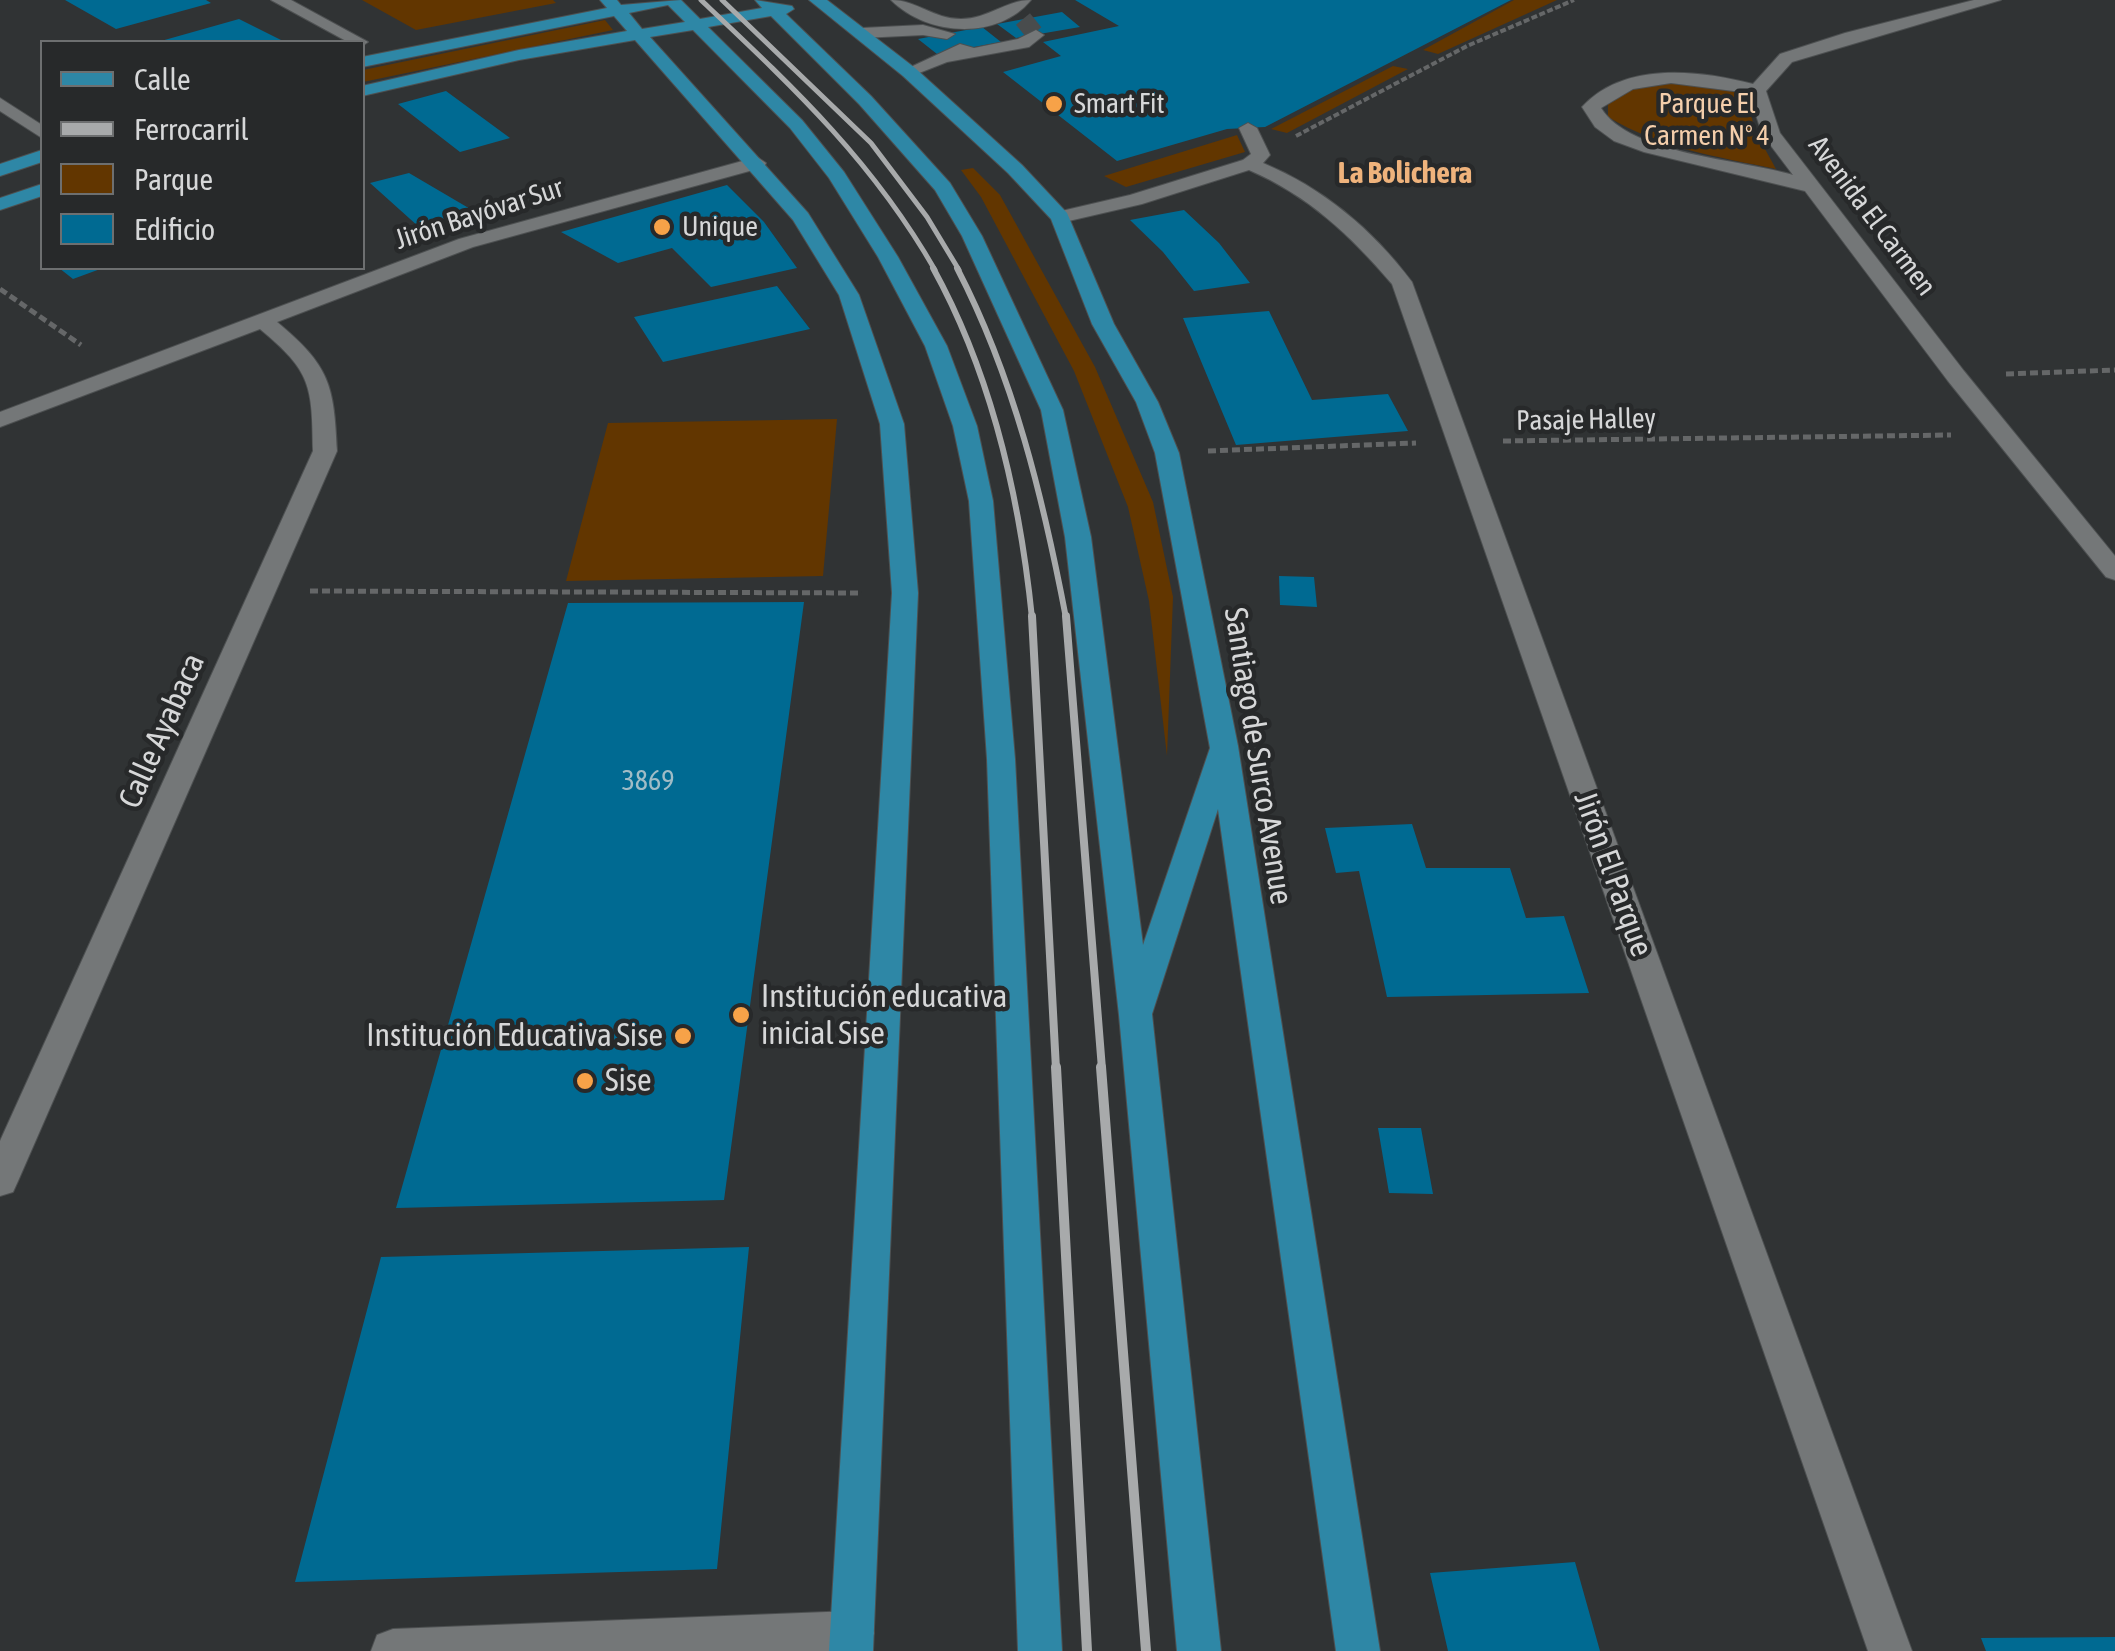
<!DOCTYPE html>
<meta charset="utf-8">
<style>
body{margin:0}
#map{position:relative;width:2115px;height:1651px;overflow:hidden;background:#303334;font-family:"Asap Condensed",sans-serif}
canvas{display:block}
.legend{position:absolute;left:40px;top:40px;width:325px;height:230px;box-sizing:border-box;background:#27292a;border:2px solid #6d6f70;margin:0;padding:12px 18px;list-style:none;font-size:30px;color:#d6d7d8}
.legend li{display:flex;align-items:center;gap:20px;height:50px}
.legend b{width:50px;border:2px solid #6d6f70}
</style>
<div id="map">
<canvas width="2115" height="1651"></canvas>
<ul class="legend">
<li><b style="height:12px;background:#2e87a6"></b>Calle</li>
<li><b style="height:12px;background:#a8aaab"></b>Ferrocarril</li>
<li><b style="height:28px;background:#623600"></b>Parque</li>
<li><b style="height:28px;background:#006a92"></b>Edificio</li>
</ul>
</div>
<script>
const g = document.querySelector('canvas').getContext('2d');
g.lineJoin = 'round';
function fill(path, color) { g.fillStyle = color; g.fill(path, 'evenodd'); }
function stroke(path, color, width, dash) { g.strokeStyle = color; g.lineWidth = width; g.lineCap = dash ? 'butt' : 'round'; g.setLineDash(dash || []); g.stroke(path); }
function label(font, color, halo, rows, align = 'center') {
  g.font = font + ' "Asap Condensed",sans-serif'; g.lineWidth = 9; g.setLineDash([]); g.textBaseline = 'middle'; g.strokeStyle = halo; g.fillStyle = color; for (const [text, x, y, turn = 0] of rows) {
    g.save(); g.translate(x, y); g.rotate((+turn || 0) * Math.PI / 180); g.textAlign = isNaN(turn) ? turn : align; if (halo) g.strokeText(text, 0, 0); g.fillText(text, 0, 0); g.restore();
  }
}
const green = new Path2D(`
 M362,0h191l3,3 -140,27z
 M1514,0h43l-119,54 -15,-4z
 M605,20l8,10 -250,52v-12z
 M1393,66l15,3 -121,64 -16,-4z
 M1665,83l82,8 7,38 22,40c-58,-12 -116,-21 -168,-52v-14l23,-15z
 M1237,135l8,17 -119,35 -22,-11z
 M973,168l27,27 95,172 58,135 20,95 -6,159 -18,-155 -21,-94 -54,-136 -93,-174 -20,-27z
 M837,419l-14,157 -257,5 42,-158z`);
const building = new Path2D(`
 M65,0h141l5,3 -95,26z
 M1075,0h436l-246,127 -38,2 -110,32 -114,-89 58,-16 -18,-14 76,-16z
 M1062,12l18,15 -64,11 -19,-14z
 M239,19l46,23h-123l-1,-1z
 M982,27l19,15 -64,12 -19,-15z
 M446,91l64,47 -50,14 -62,-48z
 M409,173l63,37 -53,17 -49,-44z
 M727,185l37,37 33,46 -86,19 -39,-39 -54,15 -57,-31z
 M1184,210l35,33 31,40 -56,8 -31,-39 -33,-32z
 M59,268h44l-30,11z
 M777,286l33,43 -147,33 -29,-45z
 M1269,311l43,89 76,-6 20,37 -172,14 -53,-127z
 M1279,576l35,1 3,30 -37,-2z
 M804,602l-80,598 -328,8 172,-605z
 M1412,824l14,44h84l16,50 38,-2 25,77 -202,4 -28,-126 -23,2 -11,-45z
 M1378,1128h43l12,66 -44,-1z
 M749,1247l-32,322 -422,13 86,-325z
 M1575,1562l25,89h-152l-18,-78z
 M2115,1637v14h-129l-5,-13z`);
const minorTunnel = new Path2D(`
 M1023,19l13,16`);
const pathFar1 = new Path2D(`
 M1296,136l171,-90 107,-46`);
const path = new Path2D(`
 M0,289l81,56
 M2006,374l109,-4
 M1503,441l448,-6
 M1208,451l208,-8
 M310,591l552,2`);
const minor = new Path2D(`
 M271,0h20l77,42 -6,4v-4h-14z
 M891,0c26,0 42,19 70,19 27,0 45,-19 70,-19 -34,41 -104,36 -140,0z
 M1974,0h27l-209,62 -26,29 14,42 184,238 151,185v24l-9,-3 -158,-196 -143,-190 -161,-39 -30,-11 -19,-14 -13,-20c42,-46 117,-37 171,-23l27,-30 65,-21zM1671,83l78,10 13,41 31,41c-52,-16 -163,-20 -192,-67l32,-19z
 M923,25l32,9 -8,5 -24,-4 -61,3 -8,-5 8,-5z
 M1036,30l8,5 -15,12 -82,15 -38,15 -9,-5 60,-28 14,4 44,-9z
 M0,98l42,27v13l-42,-27z
 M1248,123l9,5 13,27 -7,8c60,25 110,67 149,119l500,1369h-44l-476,-1367c-42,-49 -83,-88 -143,-114l-107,34 -82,19 -10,-6 3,-4 77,-18 113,-35 8,-6 -12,-26z
 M757,157l9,6 -2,4 -291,80 -196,75c53,44 57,63 60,129l-319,730 -5,11 -13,4v-55l313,-690c-1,-65 -1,-79 -53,-122l-260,98v-15l459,-173z
 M852,1611l16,6 6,16 -6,16 -6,2h-491l6,-16 16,-6z`);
const major = new Path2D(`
 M600,0h17l4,5 60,-5 19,19 62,-11 -7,-8 37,6 2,3 -8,5 85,82 79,87 32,53 81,174 28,127 52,408 67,-197 -55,-295 -19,-51 -44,-78 -41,-105 -43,-46 -105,-97 -94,-76h18l88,68 107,97 45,48 47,111 44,78 21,51 59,293 142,905h-44l-118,-842 -66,205 69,637h-44l-58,-636 -54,-478 -24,-127 -79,-174 -27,-46 -76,-86 -88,-88 -63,11 94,93 42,52 54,85 49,89 30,80 16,75 22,258 47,892h-44l-31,-892 -18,-258 -16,-75 -28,-80 -47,-89 -49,-79 -39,-50 -97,-98 -43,7 158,176 51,82 45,129 14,169 -45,1058h-44l63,-1058 -12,-169 -41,-129 -46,-75 -158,-180 -116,20 -157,36v-10l157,-36 108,-19 -13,-15 -252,51v-10l245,-49zM668,5l17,17 -43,7 -13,-16z
 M42,150v12l-42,14v-12z
 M42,184v12l-42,14v-12z`);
const railFar3 = new Path2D(`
 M701,0c91,86 171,160 234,270
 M722,0l149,143 56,74 32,53`);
const railFar2 = new Path2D(`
 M933,268c58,105 87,232 99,350
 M957,268c57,110 86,230 109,350`);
const railFar1 = new Path2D(`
 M1032,616l24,453
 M1066,616l36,453`);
const rail = new Path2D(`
 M1056,1067l31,584
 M1101,1067l45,584`);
const markers = [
 [1054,104,10,"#f7a248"],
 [662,227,10,"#f7a248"],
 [741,1015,10,"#f7a248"],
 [683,1036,10,"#f7a248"],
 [585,1081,10,"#f7a248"]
];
const farPoinames = [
 ["Smart Fit",1074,104],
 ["Unique",682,227]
];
const farParknames = [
 ["Parque El",1707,104],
 ["Carmen N° 4",1707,136]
];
const farStreetnames = [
 ["Jirón Bayóvar Sur",479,214,-18],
 ["Avenida El Carmen",1872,216,53],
 ["Pasaje Halley",1586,420,-1]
];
const numberNames = [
 ["3869",648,781]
];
const farNeighbourhoodnames = [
 ["La Bolichera",1405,174]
];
const streetNames = [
 ["Calle Ayabaca",162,731,-66],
 ["Santiago de Surco Avenue",1258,756,81],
 ["Jirón El Parque",1613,874,70]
];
const poiNames = [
 ["Institución educativa",761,997],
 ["inicial Sise",761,1034],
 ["Institución Educativa Sise",663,1036,"right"],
 ["Sise",605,1081]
];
fill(green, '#623600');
fill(building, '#006a92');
stroke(minorTunnel, '#494c4d', 18, [18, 9]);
stroke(minor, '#4d5051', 2);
stroke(major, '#4d5051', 2);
stroke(pathFar1, '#656768', 4, [6, 2.5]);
stroke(path, '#656768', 5, [8, 4]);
fill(minor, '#747778');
fill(major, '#2e87a6');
stroke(railFar3, '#a8aaab', 5);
stroke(railFar2, '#a8aaab', 6);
stroke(railFar1, '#a8aaab', 8);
stroke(rail, '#a8aaab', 10);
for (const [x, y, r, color] of markers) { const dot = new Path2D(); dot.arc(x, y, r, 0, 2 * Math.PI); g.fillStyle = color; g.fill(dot); stroke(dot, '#27292a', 4); }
label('28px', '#d6d7d8', '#27292a', farPoinames, 'left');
label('28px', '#f4ceab', '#27292a', farParknames);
label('28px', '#d6d7d8', '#27292a', farStreetnames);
label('28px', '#a0bcc6', null, numberNames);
label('bold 30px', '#efb37c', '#27292a', farNeighbourhoodnames);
label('32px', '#d6d7d8', '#27292a', streetNames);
label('32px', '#d6d7d8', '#27292a', poiNames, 'left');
</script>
